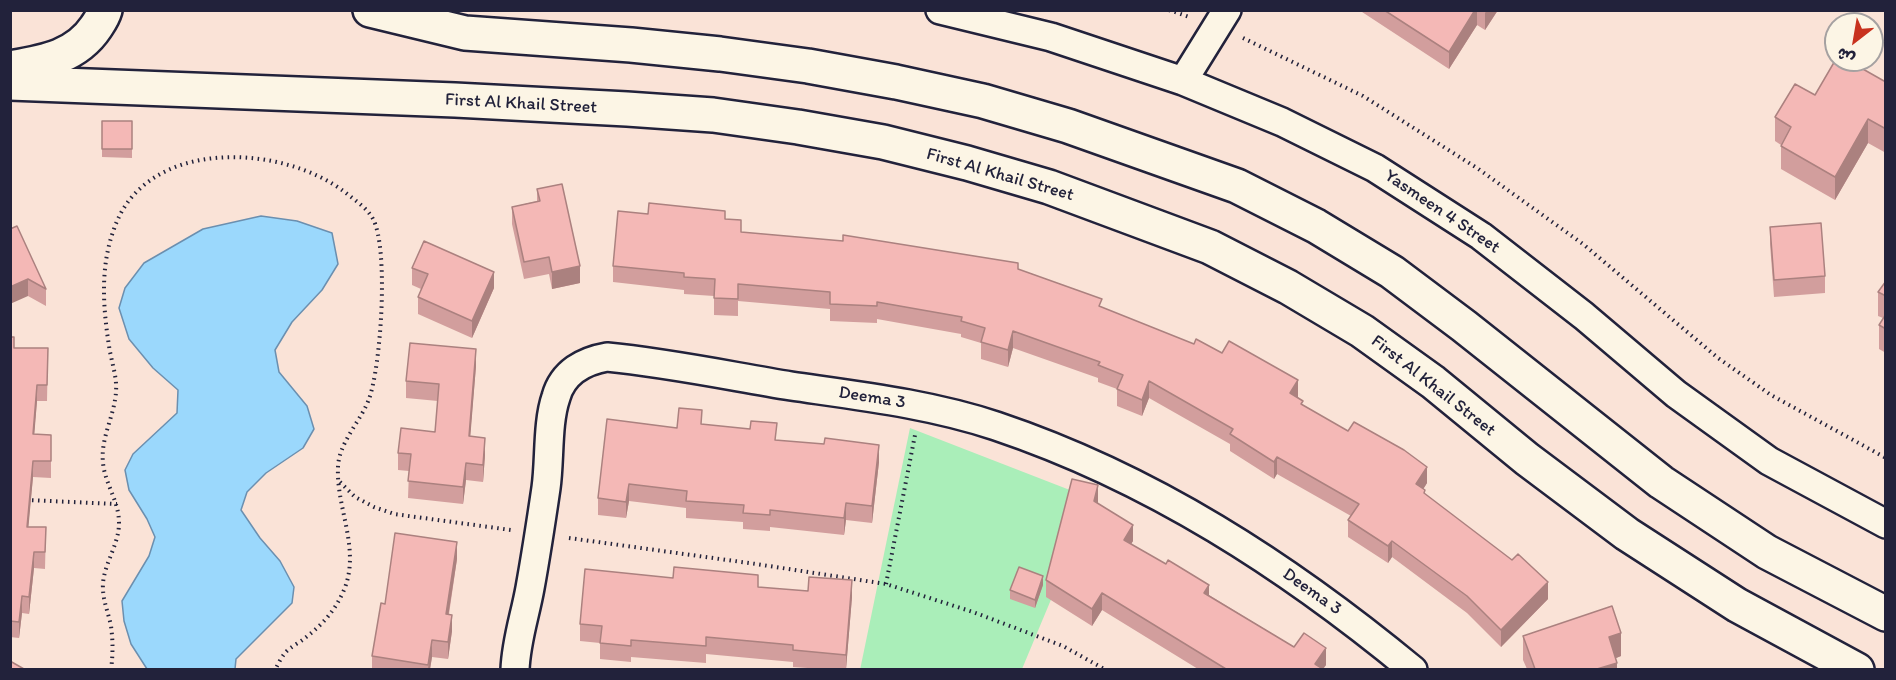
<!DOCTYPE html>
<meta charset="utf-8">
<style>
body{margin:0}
#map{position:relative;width:1896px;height:680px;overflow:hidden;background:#fae3d7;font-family:Itim,"Playpen Sans Arabic",sans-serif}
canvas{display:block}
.frame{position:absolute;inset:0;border:12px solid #22223b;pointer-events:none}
.north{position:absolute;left:1824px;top:12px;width:60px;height:60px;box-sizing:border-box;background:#fcf5e5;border:2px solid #a5a1a1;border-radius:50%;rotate:211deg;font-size:16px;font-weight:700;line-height:24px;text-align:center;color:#22223b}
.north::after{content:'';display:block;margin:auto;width:21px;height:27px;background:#c8321e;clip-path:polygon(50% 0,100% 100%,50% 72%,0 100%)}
</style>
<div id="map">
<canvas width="1896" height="680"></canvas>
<div class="frame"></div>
<div class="north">ش</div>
</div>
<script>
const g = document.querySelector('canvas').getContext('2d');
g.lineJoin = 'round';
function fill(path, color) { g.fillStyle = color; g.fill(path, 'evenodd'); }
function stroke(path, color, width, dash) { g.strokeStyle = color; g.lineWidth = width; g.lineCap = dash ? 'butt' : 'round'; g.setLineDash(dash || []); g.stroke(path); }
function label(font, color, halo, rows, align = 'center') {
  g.font = font + ' Itim,sans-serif'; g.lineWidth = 6; g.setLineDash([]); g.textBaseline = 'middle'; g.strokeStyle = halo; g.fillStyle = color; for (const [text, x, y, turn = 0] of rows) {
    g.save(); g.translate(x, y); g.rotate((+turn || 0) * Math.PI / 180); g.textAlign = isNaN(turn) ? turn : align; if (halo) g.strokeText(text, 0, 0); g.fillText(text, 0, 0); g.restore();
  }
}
const green = new Path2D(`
 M910,428l183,71 -71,170 -162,1z`);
const water = new Path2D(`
 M261,216l36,5 35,12 6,31 -16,26 -30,32 -17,28 4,22 28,34 7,23 -11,19 -37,25 -19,19 -6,18 19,28 20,23 14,26 -2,16 -56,56 -1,10h-88l-16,-25 -7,-23 -2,-20 27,-45 6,-19 -8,-18 -18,-29 -4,-20 8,-16 44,-41 1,-23 -25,-22 -24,-29 -10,-31 6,-20 19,-25 59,-34z`);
const path = new Path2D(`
 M1169,10l20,7
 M1243,38l120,58 114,72 106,76 135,114 53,37 115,63
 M340,482l15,15 19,10 20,7 117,16
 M26,500l91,4
 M569,538l187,26 130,20 87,28 90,34 43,24
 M886,584l29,-149
 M111,670c2,-16 2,-29 0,-44 -3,-15 -9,-27 -8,-43 2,-21 16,-39 16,-60 0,-22 -14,-39 -16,-60 -3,-28 15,-52 13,-80 -1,-12 -5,-24 -7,-37 -6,-39 -9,-79 5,-117 31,-92 168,-86 232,-36 10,8 21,15 27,26 16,30 8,147 -4,180 -8,22 -30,43 -31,68 -2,41 23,82 6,123 -9,21 -22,35 -39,48 -6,5 -15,9 -20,15 -4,5 -7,11 -10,17`);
const minor = new Path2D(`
 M940,10l111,27 132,44 99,41 93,46 106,68 103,80 92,78 93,67 117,63
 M1183,81l44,-71
 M515,670c1,-29 10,-54 15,-82 6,-33 11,-66 16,-100 4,-28 1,-65 10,-91 7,-25 28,-36 51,-40 62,6 123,19 184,29 69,10 139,18 205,40 155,52 291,140 417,244`);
const secondary = new Path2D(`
 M370,10l95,23 166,12 89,9 88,12 88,16 87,19 85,25 169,60 79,40 76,46 72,54 197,156 106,70 119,62
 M10,68c34,-6 66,-11 86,-41 4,-6 7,-10 9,-17
 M10,83l445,17 172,9 86,6 85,12 85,15 84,21 82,24 161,60 78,40 74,44 71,51 94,77 100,75 110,71 120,65`);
const wall = new Path2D(`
 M1359,10h139l-13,20 -8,-5 -28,44z
 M1886,79v74l-18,-10 -33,57 -54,-31v-24l-6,-4v-24l40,-22 69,-14z
 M102,121h30v37l-30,-1z
 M537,189l43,94 -28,6 -3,-15 -25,5 -12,-55v-17l25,-6z
 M648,214l77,5 16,13 277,37 280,128 5,8 124,78 -4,6 2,5 123,105 -47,48 -34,-34 -75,-56 -4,6 -40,-26v-17l3,-4 -74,-42 -3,5 -44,-28v-7l-81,-46 -7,18 -25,-10v-17l-19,-7v-4l-85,-30 -5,19 -27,-8v-16l-20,-6v-3l-84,-15v4l-47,-2v-12l-92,-8v15l-24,-1v-19l-30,-2v-4l-71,-8v-16z
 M1770,227l55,49v17l-51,4 -4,-53z
 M10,229l36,60v17l-18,-10z
 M412,268l82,20 -22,50 -54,-24v-17l3,-8 -9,-4z
 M1886,281v72l-7,-4v-24l4,-7 -5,-2v-24z
 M10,337l4,11h34l-1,53h-10l-3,33 17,1v43l-18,-1 -5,50h18l-1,42 -11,-1 -5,46 -7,-1 -3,25 -9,-1z
 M476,366l-6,70 15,19 -2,27 -17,-2 -3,24 -55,-6 1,-27 -11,-1v-17l37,-21 3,-31 -32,-3v-17z
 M702,424l177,38 -7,61 -26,-3 -2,15 -74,-8v4l-27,-2v-7l-57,-4v-10l-57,-7 -3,17 -28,-3v-17l79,-70z
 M1098,502v2l35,37 -2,3 78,51 85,52 32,18 -3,4h-125l-96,-59 -10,16 -46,-29v-17z
 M457,559l-8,55 3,17 -4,28 -16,-2 -2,12h-58v-13l13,-52z
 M673,578l179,19 -6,72h-24l-29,-2v-5l-87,-8v9l-75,-6v5l-31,-3v-16l-20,-2v-17z
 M1043,585l-8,23 -25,-9v-9z
 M1523,636l98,20 -5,2 1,11h-90l-4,-9z`);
const shadedWall = new Path2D(`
 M1475,10h2v15l-28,44v-17z
 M1487,10h11l-13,20v-17z
 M1868,119v24l-33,57v-23z
 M580,266v17l-28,6v-17z
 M494,272v16l-22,50v-17z
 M28,279v17l-18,8v-17z
 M1013,331v17l-5,19v-17z
 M476,349v17l-7,87v-17z
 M1298,380v17l-8,13v-17z
 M1149,381v17l-7,18v-16z
 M37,385v16l-4,50v-17z
 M485,438v17l-2,27v-17z
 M879,445v17l-7,61v-17z
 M1277,457v17l-3,5v-17z
 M33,461v16l-6,66v-16z
 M466,463v17l-3,24v-17z
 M1427,467v16l-11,18v-17z
 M629,484v17l-3,17v-16z
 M1098,485v17l-4,16v-17z
 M846,503v17l-2,15v-17z
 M1133,525v16l-9,15v-16z
 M1392,541v16l-4,6v-17z
 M457,542v17l-11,71v-16z
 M34,552v16l-5,46v-17z
 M1043,576v9l-8,23v-8z
 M852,580v17l-6,72v-14z
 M1548,582v17l-47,48v-17z
 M1209,585v17l-5,-9z
 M1102,593v17l-10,16v-17z
 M22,596v17l-3,25v-16z
 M452,615v16l-4,28v-17z
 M1621,633v23l-12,5v-24z
 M432,640v17l-2,12h-2z
 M1326,648v17l-3,4 -8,-5z
 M1617,663v6h-20z`);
const building = new Path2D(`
 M1384,10h91l-26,42z
 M1836,59v1h11l37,21 2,-2v50l-18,-10 -33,58 -54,-31 10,-19 -16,-10 20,-33 20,11z
 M102,121h30v28h-30z
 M562,184l18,82 -28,6 -3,-15 -25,5 -12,-55 28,-6 -3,-12z
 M649,203l76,8v8l16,1v12l102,9v-6l175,28v6l84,30 -3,7 95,38 2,-5 26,14 7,-12 69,39 -8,13 13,8 -2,3 47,27 6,-9 50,28 23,17 -11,17 9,6 -1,3 88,67 6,-6 30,28 -47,48 -34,-34 -75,-55 -4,5 -40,-26 11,-16 -82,-47 -3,5 -44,-28 3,-5 -84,-48 -7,19 -25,-11 6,-14 -25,-10 2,-3 -87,-31 -5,19 -27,-8 4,-14 -24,-7 1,-4 -85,-15v4l-47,-2v-12l-92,-8v15l-24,-1 1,-19 -31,-2v-4l-71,-7 5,-55 30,3z
 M1821,223l4,53 -51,4 -4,-53z
 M17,226l29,63 -18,-10 -18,8v-58z
 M424,241l70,31 -22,49 -54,-24 10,-23 -16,-6z
 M1886,281v15l-8,-4z
 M1886,314v15l-7,-4z
 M10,337h4v11h34l-1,37h-10l-4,49 18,1v26h-18l-6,66h19l-1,25h-11l-5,45 -7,-1 -3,26 -9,-1z
 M410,343l66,6 -7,87 16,2 -2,27 -17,-2 -3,24 -55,-6 3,-27 -13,-1 3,-25 34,4 4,-48 -33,-3z
 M679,408l23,2 -1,14 49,5 1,-8 26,2 -2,17 49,4 1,-6 54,7 -7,61 -26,-3 -2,15 -74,-8v5l-27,-2 1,-8 -58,-4 1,-10 -58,-7 -3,18 -28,-4 9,-79 70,9z
 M1072,479l26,6 -4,16 39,24 -9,15 42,24 2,-4 41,25 -5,8 90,54 10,-14 22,15 -11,16 8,5h-97l-124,-76 -10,16 -46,-29z
 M395,533l62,9 -11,72 6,1 -4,27 -16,-2 -4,25 -56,-9 9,-53 4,1z
 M674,567l84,8v12l50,4 1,-14 43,3 -6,75 -53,-5v-5l-87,-8v9l-75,-6v6l-31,-3 2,-17 -22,-2 5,-55 88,9z
 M1019,567l24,9 -8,24 -25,-10z
 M1612,606l9,27 -12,4 8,26 -20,6h-62l-12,-33z
 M10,661l14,8h-14z`);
const streetNames = [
 ["First Al Khail Street",521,104,3],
 ["First Al Khail Street",1000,175,16],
 ["Yasmeen 4 Street",1442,212,34],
 ["First Al Khail Street",1433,386,38],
 ["Deema 3",872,398,9],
 ["Deema 3",1312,592,35]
];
fill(green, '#aaeeb9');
fill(water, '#9bd8fc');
stroke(water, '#6b8faf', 1.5);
stroke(minor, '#22223b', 32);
stroke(secondary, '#22223b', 38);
stroke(path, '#22223b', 4, [1.5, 4.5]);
stroke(minor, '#fcf5e5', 27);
stroke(secondary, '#fcf5e5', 33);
fill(wall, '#d29e9d');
fill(shadedWall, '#ab817f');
fill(building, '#f4b8b6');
stroke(building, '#ab817f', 1.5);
label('18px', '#22223b', '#fcf5e5', streetNames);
</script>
